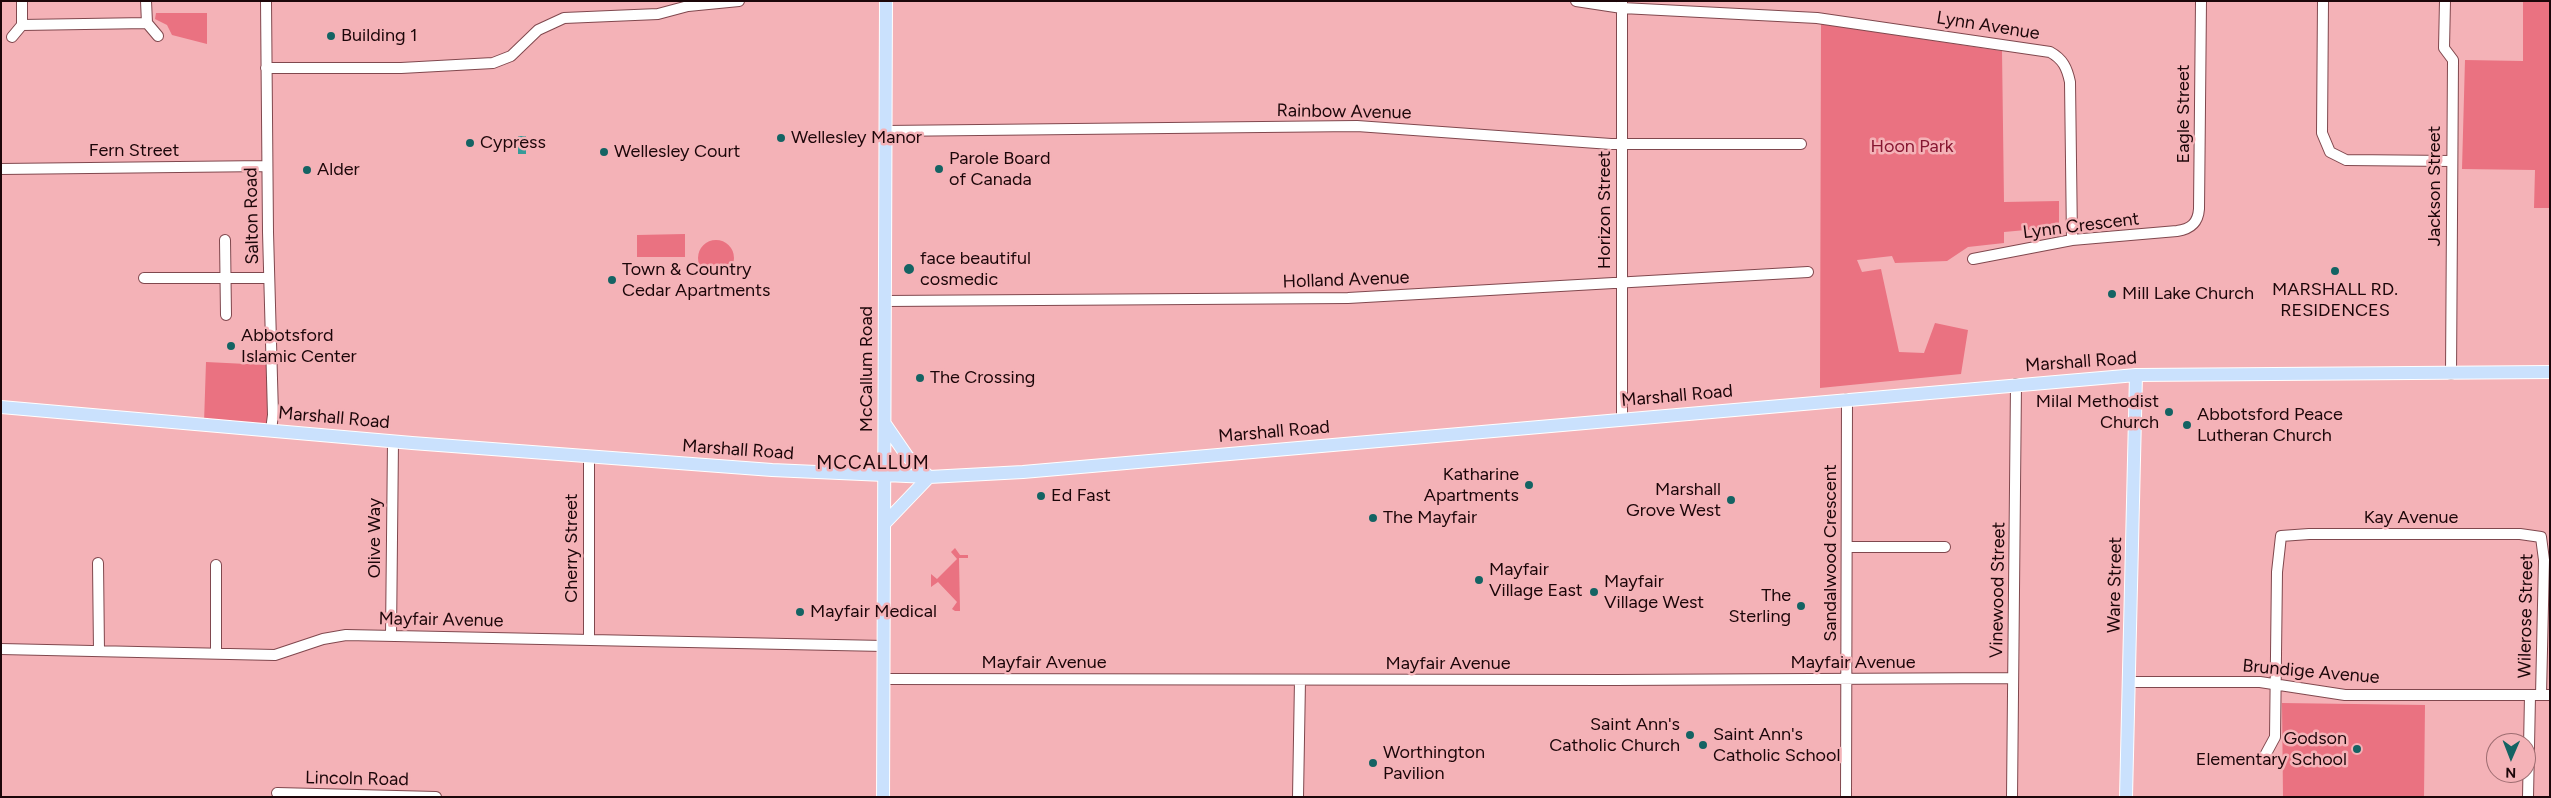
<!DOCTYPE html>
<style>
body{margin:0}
#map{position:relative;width:2551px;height:798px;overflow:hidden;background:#f4b2b7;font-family:Figtree,sans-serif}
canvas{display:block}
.frame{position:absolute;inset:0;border:2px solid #1c0609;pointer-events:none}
.north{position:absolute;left:2486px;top:733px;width:50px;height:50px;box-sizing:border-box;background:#f4b2b7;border:1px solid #9e6d71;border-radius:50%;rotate:181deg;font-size:14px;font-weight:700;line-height:20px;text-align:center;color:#1c0609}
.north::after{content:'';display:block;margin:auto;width:18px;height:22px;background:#146363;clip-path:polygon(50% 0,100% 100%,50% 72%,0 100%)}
</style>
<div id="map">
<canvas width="2551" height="798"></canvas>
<div class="frame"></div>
<div class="north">N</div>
</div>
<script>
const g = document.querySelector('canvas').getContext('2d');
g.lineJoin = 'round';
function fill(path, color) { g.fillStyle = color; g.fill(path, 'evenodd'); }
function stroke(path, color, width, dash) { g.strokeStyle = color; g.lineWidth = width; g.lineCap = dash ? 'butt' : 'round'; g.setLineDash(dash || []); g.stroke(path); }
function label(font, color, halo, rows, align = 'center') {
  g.font = font + ' Figtree,sans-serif'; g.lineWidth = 5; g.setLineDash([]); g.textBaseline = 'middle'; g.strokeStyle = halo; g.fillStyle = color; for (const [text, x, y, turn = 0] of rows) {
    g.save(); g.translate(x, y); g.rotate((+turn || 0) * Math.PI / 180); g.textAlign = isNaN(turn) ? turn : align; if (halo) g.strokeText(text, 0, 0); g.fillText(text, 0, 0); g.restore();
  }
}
const green = new Path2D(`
 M2523,1h27v207h-16l1,-38 -73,-1 3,-109 58,1z
 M156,13h51v31l-35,-9 -5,-10 -12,-6z
 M1821,24l181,27 2,151 55,-1v26l-55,5v11l-36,4 -21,14 -52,2 -3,-7 -35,4 5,12 19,-3 18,83 25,1 11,-30 33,7 -7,44 -141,14z
 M685,234v23h-48v-22z
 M698 258a18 18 0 1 1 36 0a18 18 0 1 1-36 0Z
 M206,362l61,3 2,63 -65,-5z
 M955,548l5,7h8v3h-9l1,53h-5l-3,-2 5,-7 -19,-20 -7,5v-13l6,5 20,-20 -6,-7z
 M2282,703l143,2 -1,92h-141z`);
const water = new Path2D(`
 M518,136h8v18h-8z`);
const minor = new Path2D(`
 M22,1v24l125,-2
 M146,1l1,22 11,13
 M266,1l2,231 5,183 -2,15
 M1576,1l46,7 195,10 233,34c13,7 17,16 20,30l2,158
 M2323,1l-1,132 8,19 16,8 105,1
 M2445,1l-1,47 9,12 -2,314
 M12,37l10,-12
 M266,68h135l92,-5 18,-7 27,-26 26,-12 94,-4 30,-8 51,-5
 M885,131l472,-5 254,18h190
 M1,169l266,-3
 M225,240l1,75
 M1973,259l99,-19 105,-9c14,-2 21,-8 22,-22l2,-208
 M144,278h125
 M885,301l463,-3 460,-26
 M1622,419v-417
 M1848,547h97
 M98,563l1,88
 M391,636l2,-195
 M589,639v-182
 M1,649l274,6 48,-16 23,-4 538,11
 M216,653v-88
 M884,679l730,1 399,-2
 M2130,682h130l85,13h205
 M2262,761l13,-24 2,-165 4,-36 28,-2h211l21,3 3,23 -3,135
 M277,793l159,4
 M1298,797l2,-117
 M1846,797l1,-398
 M2012,797l4,-413
 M2528,797l2,-101`);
const major = new Path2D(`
 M1,407l411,36 360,27 157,7 94,-5 1113,-97 414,-3
 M885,424l22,32 22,21
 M884,524l45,-47
 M883,797l3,-796
 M2126,797l10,-422`);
const markers = [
 [331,36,5,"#146363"],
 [781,138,5,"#146363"],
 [470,143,5,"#146363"],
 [604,152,5,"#146363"],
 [939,169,5,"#146363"],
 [307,170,5,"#146363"],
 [909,269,6,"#146363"],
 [2335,271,5,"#146363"],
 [612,280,5,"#146363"],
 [2112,294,5,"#146363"],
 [231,346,5,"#146363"],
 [920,378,5,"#146363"],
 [2169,412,5,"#146363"],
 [2187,425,5,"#146363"],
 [1529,485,5,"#146363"],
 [1041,496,5,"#146363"],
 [1731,500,5,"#146363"],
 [1373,518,5,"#146363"],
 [1479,580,5,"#146363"],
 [1594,592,5,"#146363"],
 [1801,606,5,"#146363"],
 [800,612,5,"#146363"],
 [1690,735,5,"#146363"],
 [1703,745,5,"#146363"],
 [2357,749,5,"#146363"],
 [1373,763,5,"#146363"]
];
const streetNames = [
 ["Lynn Avenue",1988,26,9],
 ["Rainbow Avenue",1344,112,1],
 ["Eagle Street",2184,114,-90],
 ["Fern Street",134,151],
 ["Jackson Street",2435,186,-90],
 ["Horizon Street",1605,210,-90],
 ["Salton Road",252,216,-91],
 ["Lynn Crescent",2081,226,-7],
 ["Holland Avenue",1346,280,-2],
 ["Marshall Road",2081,362,-4],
 ["McCallum Road",867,369,-90],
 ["Marshall Road",1677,396,-5],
 ["Marshall Road",334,418,5],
 ["Marshall Road",1274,432,-5],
 ["Marshall Road",738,450,4],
 ["Kay Avenue",2411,518],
 ["Olive Way",375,538,-90],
 ["Cherry Street",572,548,-90],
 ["Sandalwood Crescent",1831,553,-90],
 ["Ware Street",2115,585,-89],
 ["Vinewood Street",1998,590,-89],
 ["Wilerose Street",2526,616,-89],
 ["Mayfair Avenue",441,620,1],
 ["Mayfair Avenue",1044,663],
 ["Mayfair Avenue",1853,663],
 ["Mayfair Avenue",1448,664],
 ["Brundige Avenue",2311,672,5],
 ["Lincoln Road",357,779,1]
];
const poiNames = [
 ["Building 1",341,36],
 ["Wellesley Manor",791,138],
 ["Cypress",480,143],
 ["Wellesley Court",614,152],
 ["Parole Board",949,159],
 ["of Canada",949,180],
 ["Alder",317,170],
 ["face beautiful",920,259],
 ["cosmedic",920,280],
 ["Town & Country",622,270],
 ["Cedar Apartments",622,291],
 ["MARSHALL RD.",2335,290,"center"],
 ["RESIDENCES",2335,311,"center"],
 ["Mill Lake Church",2122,294],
 ["Abbotsford",241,336],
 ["Islamic Center",241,357],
 ["The Crossing",930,378],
 ["Milal Methodist",2159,402,"right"],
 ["Church",2159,423,"right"],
 ["Abbotsford Peace",2197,415],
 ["Lutheran Church",2197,436],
 ["Katharine",1519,475,"right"],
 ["Apartments",1519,496,"right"],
 ["Marshall",1721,490,"right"],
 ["Grove West",1721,511,"right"],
 ["Ed Fast",1051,496],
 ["The Mayfair",1383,518],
 ["Mayfair",1489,570],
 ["Village East",1489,591],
 ["Mayfair",1604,582],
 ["Village West",1604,603],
 ["The",1791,596,"right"],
 ["Sterling",1791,617,"right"],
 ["Mayfair Medical",810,612],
 ["Saint Ann's",1680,725,"right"],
 ["Catholic Church",1680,746,"right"],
 ["Saint Ann's",1713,735],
 ["Catholic School",1713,756],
 ["Godson",2347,739,"right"],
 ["Elementary School",2347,760,"right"],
 ["Worthington",1383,753],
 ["Pavilion",1383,774]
];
const parkNames = [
 ["Hoon Park",1912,147]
];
const neighbourhoodNames = [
 ["MCCALLUM",873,463]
];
fill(green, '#ea7281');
fill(water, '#369b99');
stroke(minor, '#80484e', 12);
stroke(major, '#fff', 14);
stroke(minor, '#fff', 10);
stroke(major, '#cae1fd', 12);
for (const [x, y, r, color] of markers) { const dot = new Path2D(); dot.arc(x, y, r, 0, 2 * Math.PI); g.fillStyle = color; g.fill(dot); stroke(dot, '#f4b2b7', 2); }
label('18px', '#1c0609', '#f4b2b7', streetNames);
label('18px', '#1c0609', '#f4b2b7', poiNames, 'left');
label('18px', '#861631', '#f4b2b7', parkNames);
g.letterSpacing = '1px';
label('19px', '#1c0609', '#f4b2b7', neighbourhoodNames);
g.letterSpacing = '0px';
</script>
